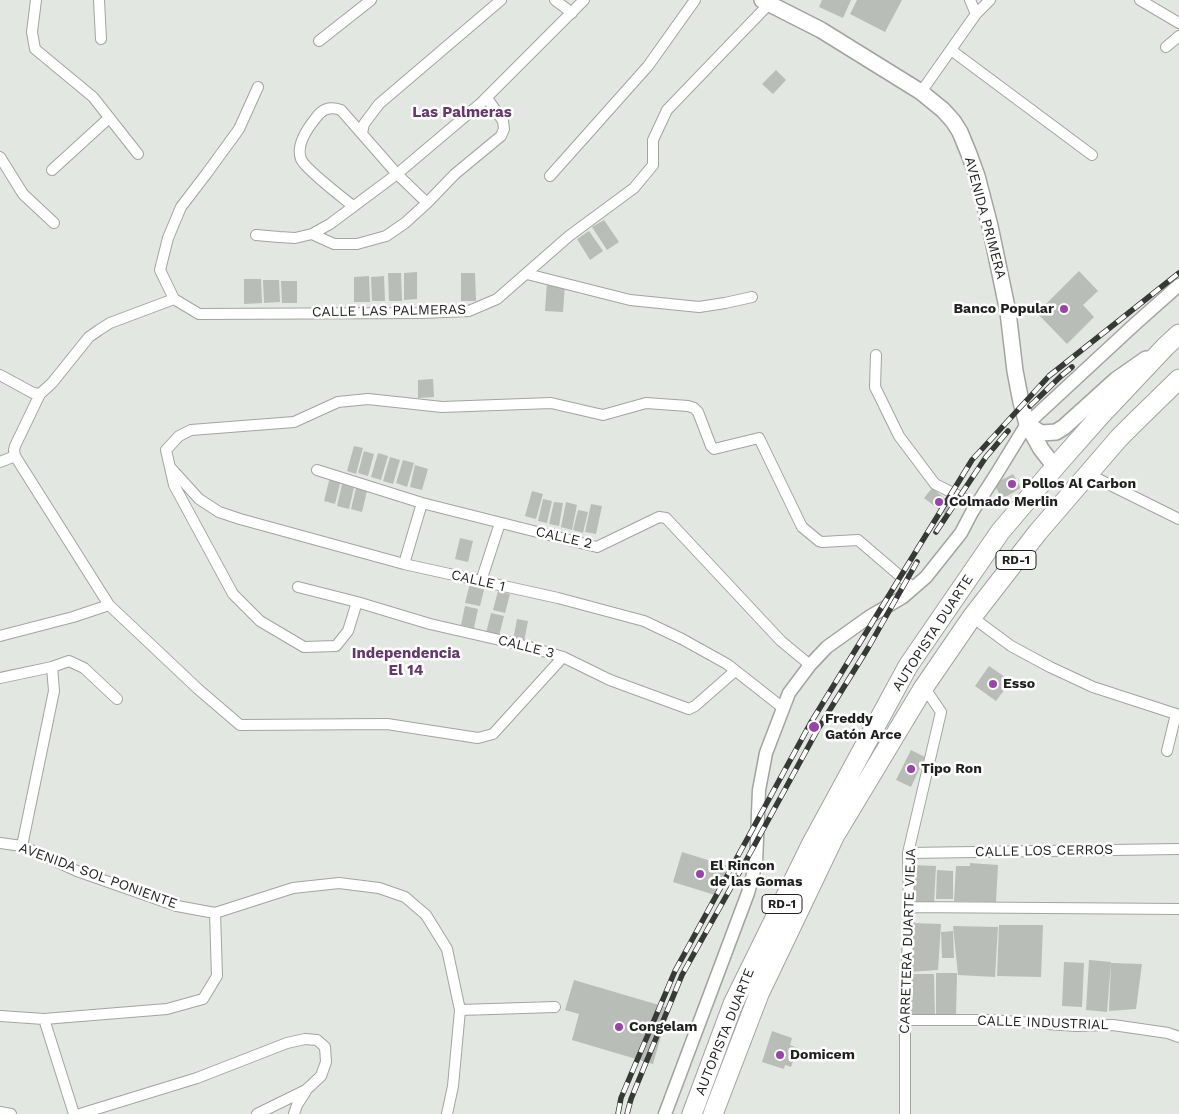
<!DOCTYPE html>
<meta charset="utf-8">
<style>
body{margin:0}
canvas{display:block;background:#e2e7e1}
</style>
<canvas width="1179" height="1114"></canvas>
<script>
const g = document.querySelector('canvas').getContext('2d');
g.lineJoin = 'round';
function fill(path, color) { g.fillStyle = color; g.fill(path, 'evenodd'); }
function stroke(path, color, width, dash) { g.strokeStyle = color; g.lineWidth = width; g.lineCap = dash ? 'butt' : 'round'; g.setLineDash(dash || []); g.stroke(path); }
function label(font, color, halo, rows, align = 'center') {
  g.font = font + ' "Work Sans",sans-serif'; g.lineWidth = 5; g.setLineDash([]); g.textBaseline = 'middle'; g.strokeStyle = halo; g.fillStyle = color; for (const [text, x, y, turn = 0] of rows) {
    g.save(); g.translate(x, y); g.rotate((+turn || 0) * Math.PI / 180); g.textAlign = isNaN(turn) ? turn : align; if (halo) g.strokeText(text, 0, 0); g.fillText(text, 0, 0); g.restore();
  }
}
const building = new Path2D(`
 M822,0h29l-8,18 -24,-11z
 M857,0h45l-17,32 -35,-18z
 M776,70l10,10 -13,14 -11,-10z
 M604,220l15,22 -12,8 -15,-23z
 M589,231l14,20 -13,9 -13,-21z
 M1079,271l19,20 -15,14 11,12 -27,27 -30,-31z
 M417,272v27l-13,1v-27z
 M388,273h13l1,28h-13z
 M461,273h14l1,28h-15z
 M369,276l1,26h-16v-25z
 M384,276l1,25h-13l-1,-24z
 M244,279h17l1,24 -18,1z
 M263,280h16l1,22 -16,1z
 M281,281h16v22h-15z
 M547,282l18,2 -2,28 -18,-1z
 M433,379l1,18 -16,1v-18z
 M354,446l9,2 -7,26 -9,-3z
 M364,451l10,3 -6,22 -10,-3z
 M378,453l10,3 -7,24 -10,-3z
 M390,457l10,3 -7,24 -10,-3z
 M403,460l11,3 -7,24 -11,-4z
 M415,465l13,4 -6,21 -12,-3z
 M1013,474l8,14 -19,11 -8,-15z
 M330,477l11,3 -6,24 -11,-3z
 M343,480l12,3 -6,26 -12,-3z
 M357,484l11,3 -6,25 -11,-3z
 M932,488l22,18 -7,10 -23,-18z
 M532,491l11,3 -7,25 -11,-3z
 M543,499l9,2 -5,22 -9,-2z
 M554,502l9,1 -4,23 -10,-2z
 M566,502l11,3 -5,25 -11,-3z
 M591,504l11,2 -6,28 -11,-2z
 M578,510l10,2 -5,21 -10,-3z
 M460,538l13,3 -5,21 -13,-3z
 M470,583l15,3 -5,20 -15,-3z
 M498,591l12,3 -5,19 -12,-3z
 M465,606l13,3 -4,19 -13,-3z
 M491,613l13,3 -5,20 -13,-3z
 M517,619l11,2 -4,21 -11,-2z
 M989,666l22,15 -15,20 -21,-15z
 M911,750l14,7 -14,30 -15,-7z
 M682,852l45,14 -9,30 -45,-14z
 M970,863l28,2 -2,37 -42,-1 2,-35h14z
 M912,865l24,1 -2,38 -23,-1z
 M937,870l16,1v28h-17z
 M912,923l29,1 -3,46 -29,2z
 M999,925h44l-2,52 -44,-1z
 M953,926l45,1 -3,50 -37,-2z
 M953,931l1,27h-12l-1,-26z
 M1089,960l22,2 -4,50 -21,-2z
 M1064,962l20,1 -2,44 -20,-1z
 M1111,963l31,1 -6,45 -27,2z
 M936,973h21l-1,44h-20z
 M909,974h25l1,44h-26z
 M574,980l95,28 -16,56 -81,-24 7,-26 -14,-4z
 M772,1031l20,7 -2,7 8,3 -7,19 -6,-2 -1,4 -22,-7z`);
const minor = new Path2D(`
 M36,0l-4,32 3,17 58,48 45,57
 M99,0l2,39
 M555,0l17,13
 M970,0l6,14
 M1140,0l39,23
 M319,41l52,-41
 M1166,47l13,-11
 M951,50l141,105
 M258,87l-19,42 -32,44 -26,34 -13,31 -8,32 14,29 25,15 223,-1 47,-2 28,-12 72,-63 65,-48 19,-23v-25l14,-30 102,-106
 M921,92l55,-78 14,-14
 M362,133l2,-9 15,-20 122,-104
 M0,157l23,37 31,29
 M52,170l57,-52
 M550,176l98,-110 47,-66
 M353,206c-10,-8 -48,-37 -52,-47 -5,-13 6,-30 14,-40 7,-10 14,-13 26,-9l56,64 30,29
 M312,234l22,10h23l29,-8 19,-13 22,-20 28,-29 46,-38 3,-7 -1,-8 -16,-23
 M256,235l23,2 16,1 17,-4 18,-10 67,-50 84,-71 103,-103
 M527,274l103,26 69,7 26,-4 27,-6
 M876,355l-1,32 24,49 36,48 42,21
 M0,375l33,18 7,1 12,-11 37,-46 10,-7 11,-7 64,-24
 M40,394l-25,52 -1,4 1,6 94,149
 M0,462l15,-6
 M170,467l29,32 20,13 21,7 164,45 154,34 86,23 38,18 45,25 56,44
 M317,470l105,33 175,44 62,-30 7,1 115,123 29,24
 M1088,474l91,45
 M404,564l18,-61
 M481,581l19,-58
 M298,587l59,15 73,22 96,22 37,11 47,23 79,29 6,-3 40,-35
 M357,602l-9,29 -12,15 -32,1 -44,-26 -27,-27 -59,-109 -8,-35 13,-14 12,-6 103,-8 44,-20 30,-3 74,8 109,-4 52,12 43,-12 42,3 6,2 4,4 13,34 3,3 45,-11 43,89 17,14 3,1 36,-2 56,48
 M972,617l39,29 39,21 43,20 83,27 -9,37
 M0,636l73,-19 36,-12 89,84 42,36 147,-1 91,14 15,-4 70,-77
 M0,678l52,-11 17,-6 15,7 33,31
 M0,843l22,3 55,25 100,35 38,7 78,-25 46,-5 40,5 26,9 21,18 21,34 13,61 -7,76 -6,28
 M22,846l32,-155 -2,-24
 M908,853l271,-4
 M909,907l270,2
 M460,1010l95,-3
 M0,1016l44,3 123,-10 36,-10 14,-23 -2,-63
 M44,1019l30,95
 M905,1020h85l86,6 37,-1 55,8 11,4
 M0,1112l11,2
 M80,1114l117,-36 90,-35 18,-4 12,1 8,7 1,15 -5,14 -15,14 -49,24
 M294,1114l3,-9 9,-14
 M905,1114v-94l4,-113 -1,-54 33,-141 -17,-25`);
const tertiary = new Path2D(`
 M665,1114l83,-221 8,-30 3,-73 7,-37 23,-60 21,-28 17,-18 42,-30 34,-20 23,-20 35,-44 11,-21 25,-39 30,-49 108,-100 44,-39`);
const secondary = new Path2D(`
 M762,0l59,30 100,62 22,18 10,11 7,11 9,22 8,22 13,50 18,86 7,59 6,31 6,22 14,25 14,18
 M1027,424l14,9 15,-1 8,-5 52,-47 30,-21`);
const motorway = new Path2D(`
 M692,1114l41,-110 79,-161 96,-177 92,-134 55,-65 45,-51 66,-70 13,-12
 M713,1114l46,-120 76,-159 89,-148 48,-70 66,-85 81,-94 15,-15 45,-44`);
const rail = new Path2D(`
 M1030,406l31,-30 11,-9
 M936,532l50,-75 22,-26
 M618,1114l3,-16 54,-127 135,-247 162,-264 77,-84 130,-103
 M627,1114l4,-15 51,-124 66,-118 70,-128 50,-81 49,-86`);
const markers = [
 [1064,309,5,"#9c42ad"],
 [1012,484,5,"#9c42ad"],
 [939,502,5,"#9c42ad"],
 [993,684,5,"#9c42ad"],
 [814,727,6,"#9c42ad"],
 [911,769,5,"#9c42ad"],
 [700,874,5,"#9c42ad"],
 [619,1027,5,"#9c42ad"],
 [780,1055,5,"#9c42ad"]
];
const shields = [
 [1016,560,40],
 [782,904,40]
];
const shieldNames = [
 ["RD-1",1016,560],
 ["RD-1",782,904]
];
const streetNames = [
 ["AVENIDA PRIMERA",985,218,75],
 ["CALLE LAS PALMERAS",389,311,-1],
 ["CALLE 2",564,538,13],
 ["CALLE 1",478,581,13],
 ["AUTOPISTA DUARTE",933,633,-57],
 ["CALLE 3",526,647,14],
 ["CALLE LOS CERROS",1044,851,-1],
 ["AVENIDA SOL PONIENTE",98,876,20],
 ["CARRETERA DUARTE VIEJA",908,941,-88],
 ["CALLE INDUSTRIAL",1043,1023,2],
 ["AUTOPISTA DUARTE",725,1032,-68]
];
const poiNames = [
 ["Banco Popular",1054,309,"right"],
 ["Pollos Al Carbon",1022,484],
 ["Colmado Merlin",949,502],
 ["Esso",1003,684],
 ["Freddy",825,719],
 ["Gatón Arce",825,735],
 ["Tipo Ron",921,769],
 ["El Rincon",710,866],
 ["de las Gomas",710,882],
 ["Congelam",629,1027],
 ["Domicem",790,1055]
];
const neighbourhoodNames = [
 ["Las Palmeras",462,113],
 ["Independencia",406,654],
 ["El 14",406,671]
];
fill(building, '#b8bdb7');
stroke(minor, '#a0a59f', 12);
stroke(tertiary, '#a0a59f', 15);
stroke(secondary, '#a0a59f', 18);
stroke(motorway, '#a0a59f', 21);
stroke(minor, '#fff', 10);
stroke(tertiary, '#fff', 12);
stroke(secondary, '#fff', 15);
stroke(motorway, '#fff', 19);
stroke(rail, '#373937', 5.5);
stroke(rail, '#fff', 4, [11]);
for (const [x, y, r, color] of markers) { const dot = new Path2D(); dot.arc(x, y, r, 0, 2 * Math.PI); g.fillStyle = color; g.fill(dot); stroke(dot, '#fff', 2); }
for (const [x, y, w] of shields) { const box = new Path2D(); box.roundRect(x - w / 2, y - 9.5, w, 19, 4); g.fillStyle = '#fff'; g.fill(box); stroke(box, '#1f211f', 1); }
label('bold 12px', '#1f211f', null, shieldNames);
label('14px', '#1f211f', '#fff', streetNames);
label('bold 14px', '#1f211f', '#fff', poiNames, 'left');
label('bold 15px', '#65386d', '#fff', neighbourhoodNames);
</script>
